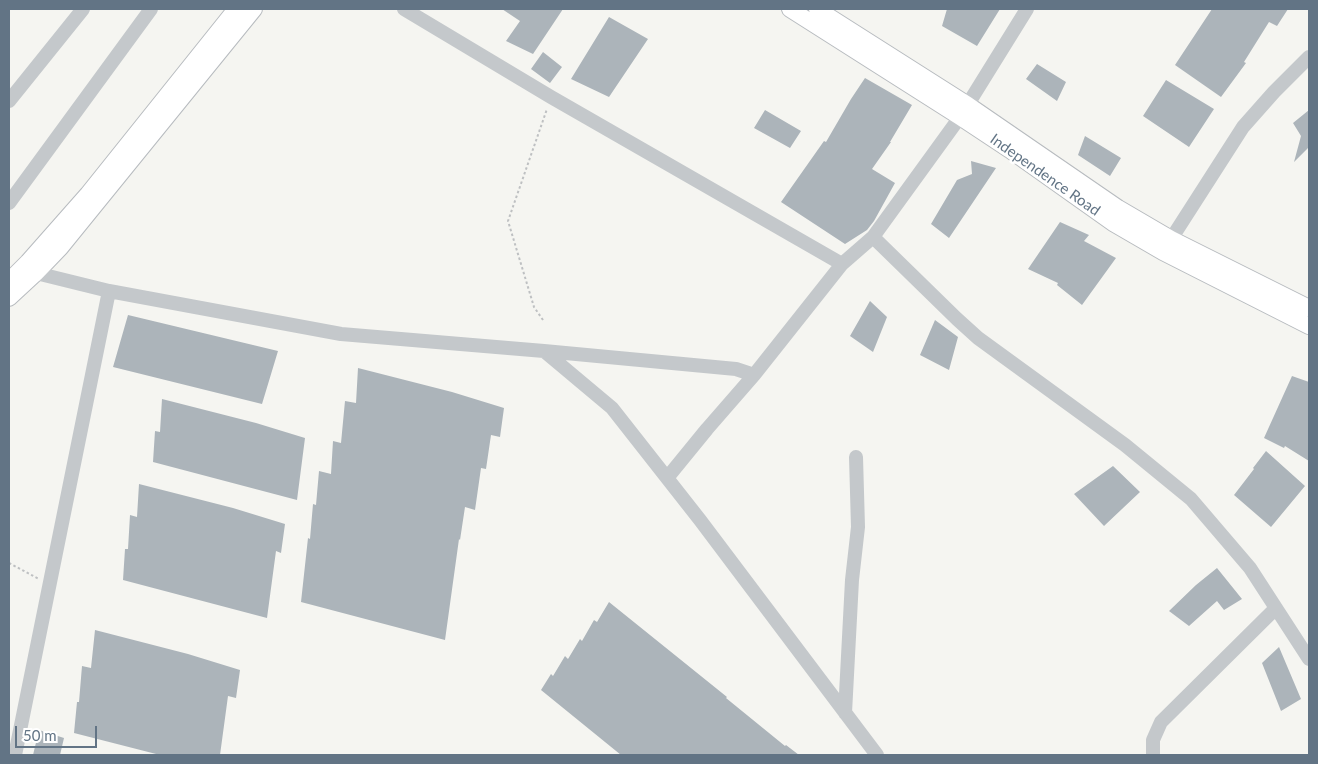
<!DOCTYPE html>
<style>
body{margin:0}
#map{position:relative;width:1318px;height:764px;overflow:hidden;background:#f5f5f1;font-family:Lato,sans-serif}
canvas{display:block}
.frame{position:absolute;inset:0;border:10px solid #627485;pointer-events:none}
.scale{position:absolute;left:15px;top:726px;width:82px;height:22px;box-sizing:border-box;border:2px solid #627485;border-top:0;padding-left:6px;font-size:15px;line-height:18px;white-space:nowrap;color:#627485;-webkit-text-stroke:4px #fff;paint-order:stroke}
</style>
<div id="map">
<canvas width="1318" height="764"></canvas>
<div class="frame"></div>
<div class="scale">50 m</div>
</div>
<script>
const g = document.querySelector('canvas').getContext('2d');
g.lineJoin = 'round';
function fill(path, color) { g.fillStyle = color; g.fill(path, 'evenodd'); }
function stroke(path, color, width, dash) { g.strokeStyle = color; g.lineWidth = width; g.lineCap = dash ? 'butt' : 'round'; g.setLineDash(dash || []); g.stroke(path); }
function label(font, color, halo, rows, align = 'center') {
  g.font = font + ' Lato,sans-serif'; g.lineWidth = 5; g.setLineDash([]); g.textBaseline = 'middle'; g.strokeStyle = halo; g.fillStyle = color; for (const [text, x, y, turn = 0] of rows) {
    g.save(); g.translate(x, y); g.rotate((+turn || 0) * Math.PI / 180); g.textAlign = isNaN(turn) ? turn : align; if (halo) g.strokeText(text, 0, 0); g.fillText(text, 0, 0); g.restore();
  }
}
const building = new Path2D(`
 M502,9h61l-30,45 -27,-13 14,-20z
 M947,9h53l-23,37 -35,-20z
 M1212,9h76l-11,17 -8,-4 -25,40 2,1 -25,34 -46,-32z
 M609,17l39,22 -39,58 -38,-18z
 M543,52l19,15 -12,16 -19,-14z
 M1037,64l29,18 -9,19 -31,-22z
 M865,78l47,27 -22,37h1l-19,27 23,14 -21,38 -7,9 -22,14 -64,-42 43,-61 2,1 25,-43z
 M1166,80l48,29 -25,38 -46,-31z
 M765,110l36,21 -11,17 -36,-20z
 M1309,110v39l-1,-1 -14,14 7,-26 -8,-13z
 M1085,136l36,22 -11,18 -32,-21z
 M971,161l25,7 -47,70 -18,-14 26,-44 15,-6z
 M1060,222l29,13 -5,6 32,17 -34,47 -25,-20 1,-2 -30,-14z
 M870,301l17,16 -14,35 -23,-16z
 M128,315l150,36 -16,53 -149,-37z
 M935,320l23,17 -9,33 -29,-15z
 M358,368l94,24 52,16 -4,29 -9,-2 -5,34 -5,-1 -6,42 -10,-3 -5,33 -1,-1 -14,101 -144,-38 7,-64 2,1 3,-35 3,1 3,-34 12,3 2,-33 8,2 4,-42 11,2z
 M1292,376l17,6v79l-24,-15 -1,2 -20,-10z
 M162,399l94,24 49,15 -8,62 -144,-38 2,-31 5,1z
 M1266,451l39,35 -34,41 -37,-32 20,-26 -1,-1z
 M1113,466l27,26 -36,34 -30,-32z
 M139,484l94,24 52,16 -4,29 -5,-2 -9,67 -144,-38 2,-31h3l2,-34 7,2z
 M1217,568l25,31 -18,11 -7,-9 -28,25 -20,-15 27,-26z
 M609,602l118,95 -1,1 59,48 1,-1 13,10h-178l-80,-65 10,-16 2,2 12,-20 3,3 12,-20 2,2 12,-21 3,2z
 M95,630l93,24 52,16 -4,28 -8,-2 -8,59h-60l-86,-22 3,-31h2l3,-36 9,2z
 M1279,647l22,52 -20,12 -19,-48z
 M39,730l25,8 -4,17h-27z`);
const path = new Path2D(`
 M543,320l-9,-13 -26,-86 39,-112
 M9,563l30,16`);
const minor = new Path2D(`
 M404,9l147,88 291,167
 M9,101l74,-92
 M9,203l142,-194
 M873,237l84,82 21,19 147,107 66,54 59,69 59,91
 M1166,247l77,-120 31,-35 35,-35
 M27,275l9,-2 73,18 232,43 203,17 192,18 18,6 88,-111 31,-27 87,-120 67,-108
 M544,351l68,57 88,112 177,235
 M667,478l40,-49 47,-54
 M845,713l7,-133 6,-53 -2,-70
 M15,755l94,-464
 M1153,755v-15l8,-18 115,-114`);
const major = new Path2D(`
 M790,9l170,108 50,33 103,73 50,29 146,74
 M817,9l151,96 150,103 53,31 138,69
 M9,281l19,-19 60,-68 148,-185
 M9,298l27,-25 24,-25 194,-239`);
const streetNames = [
 ["Independence Road",1045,175,35]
];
fill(building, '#acb4ba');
stroke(major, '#b7bbbf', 18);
stroke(path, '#bec0c2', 2, [2.5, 2.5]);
stroke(minor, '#c4c8cb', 14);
stroke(major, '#fff', 16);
label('15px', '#627485', '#fff', streetNames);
</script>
